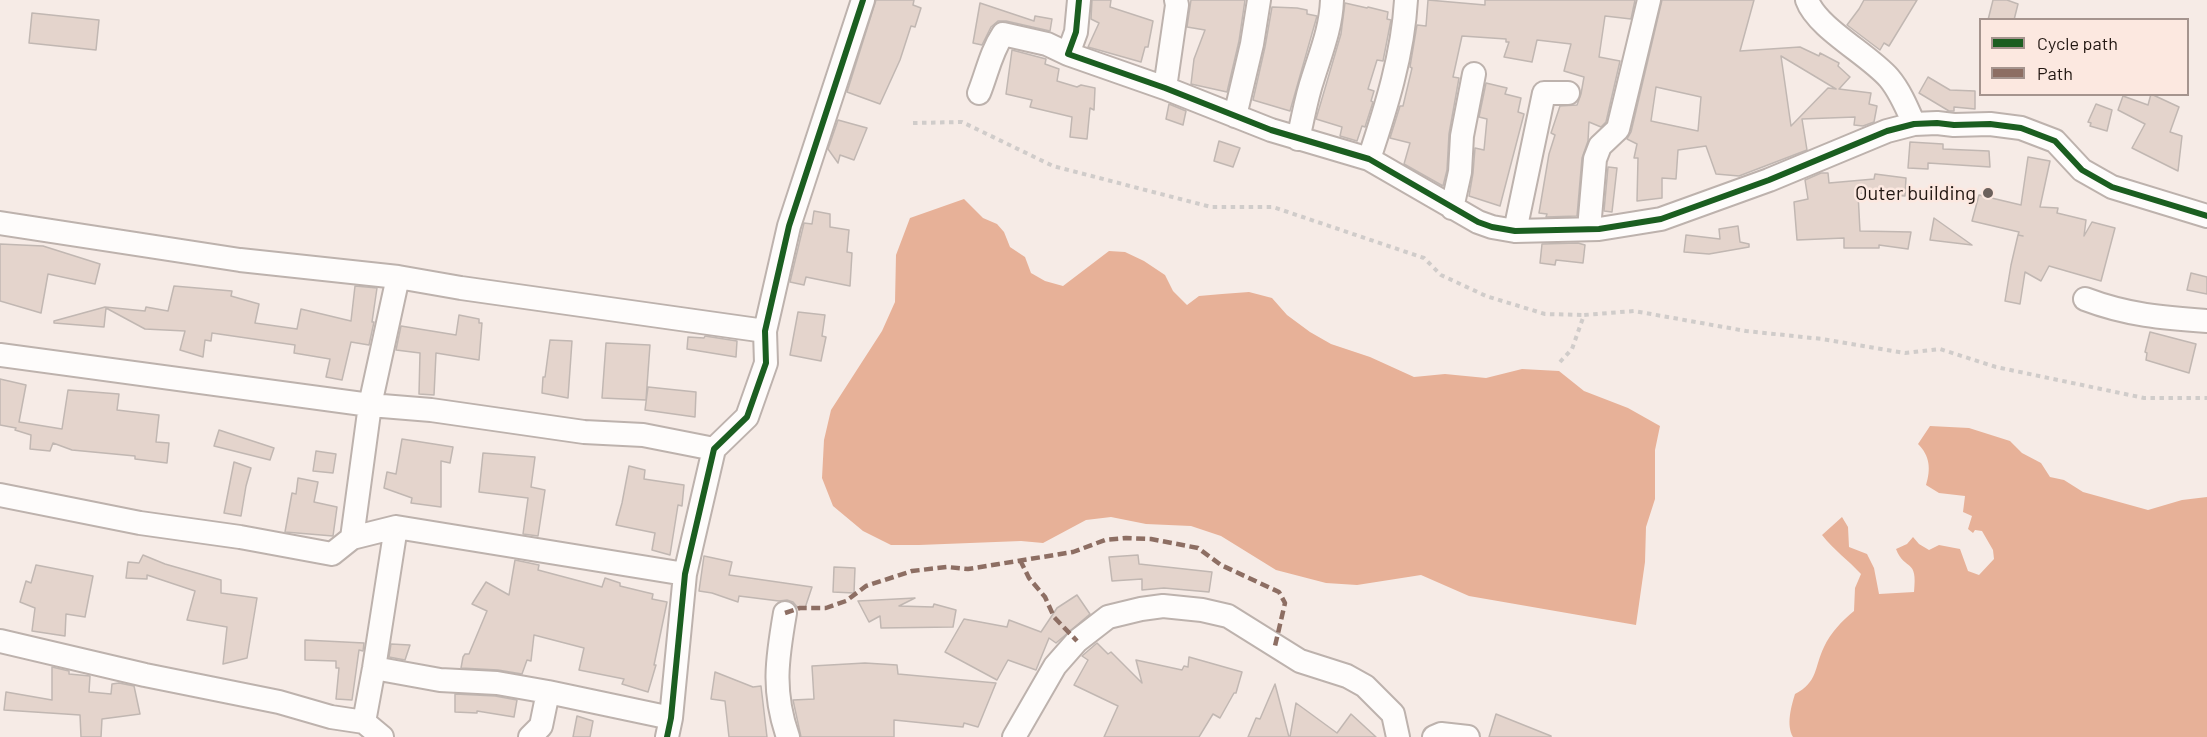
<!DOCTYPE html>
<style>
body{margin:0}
#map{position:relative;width:2207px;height:737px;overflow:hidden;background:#f6ebe6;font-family:Barlow,sans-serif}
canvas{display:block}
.legend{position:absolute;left:1979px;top:18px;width:210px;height:78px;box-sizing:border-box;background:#fce8e0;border:2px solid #a5948e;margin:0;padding:8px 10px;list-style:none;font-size:18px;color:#221712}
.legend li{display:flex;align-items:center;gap:12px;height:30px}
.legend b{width:30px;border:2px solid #a5948e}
</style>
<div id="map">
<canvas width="2207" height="737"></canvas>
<ul class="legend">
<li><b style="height:8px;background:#1b5e20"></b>Cycle path</li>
<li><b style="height:8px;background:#8d6e63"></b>Path</li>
</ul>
</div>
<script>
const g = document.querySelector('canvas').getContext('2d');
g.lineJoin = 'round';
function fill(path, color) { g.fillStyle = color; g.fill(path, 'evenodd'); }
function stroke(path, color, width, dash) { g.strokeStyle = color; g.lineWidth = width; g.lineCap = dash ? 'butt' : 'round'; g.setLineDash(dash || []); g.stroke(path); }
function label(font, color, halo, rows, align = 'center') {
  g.font = font + ' Barlow,sans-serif'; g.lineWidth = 5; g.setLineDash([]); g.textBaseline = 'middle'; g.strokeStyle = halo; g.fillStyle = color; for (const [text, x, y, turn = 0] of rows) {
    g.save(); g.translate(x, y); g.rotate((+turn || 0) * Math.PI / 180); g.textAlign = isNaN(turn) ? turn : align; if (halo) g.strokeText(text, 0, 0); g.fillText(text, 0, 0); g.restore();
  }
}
const water = new Path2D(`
 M964,199l19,19 14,6 7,8 6,15 15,10 6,16 14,8 18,5 46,-35 16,1 19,9 21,14 8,16 14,14 12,-9 23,-2 27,-2 23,6 15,17 23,17 21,12 39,13 44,20 31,-3 41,4 36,-9 37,2 25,20 44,17 32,18 -5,24v49l-9,28 -1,35 -9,63 -167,-29 -48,-21 -64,10 -31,-2 -50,-13 -55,-34 -30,-10 -45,-2 -35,-7 -25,3 -43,23 -22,-2 -102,4h-28l-28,-14 -30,-25 -11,-28 2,-38 7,-30 51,-79 13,-29 1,-47 14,-37z
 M1930,426l39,2 41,13 12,12 19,10 9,14 14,3 19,12 65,18 34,-10 25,-3v240h-414c-7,-12 -2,-30 2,-43 23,-12 19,-26 29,-47 7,-15 18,-26 30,-36l1,-23 6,-14c-13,-14 -27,-24 -39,-39l20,-18 6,10 1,20 18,7 7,14 5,26 35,-2c4,-35 -9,-20 -18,-43l11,-5 6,-7 6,7 10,6 10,-5 21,4 8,22 11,4 15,-16 -1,-9 -11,-19 -7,-1 -2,3 -5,-4 4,-13 -9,-4 2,-16 -26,-3 -13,-8c5,-16 4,-29 -8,-41z`);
const building = new Path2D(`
 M876,0h38l-1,5 8,3 -6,19 -4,-1 -11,34 -20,44 -33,-12z
 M1092,0h19l-1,7 43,14 -5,26h-3l-4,15 -53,-15 11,-24 -8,-4z
 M1191,0h54l-6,41 -12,51 -36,-8 3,-25 11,-29 -18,-3z
 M1428,0l57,5v-5h150l-4,19 -26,-3 -6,41 21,4 -14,61 -5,5 -12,-5 -1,19 -6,17 -5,58 -31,1 1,-3 -8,-1 10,-59 6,-19 -4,-2 9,-27 17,-1 4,-11 3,-17 -20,-6 7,-27 -34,-4 -5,22 -28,-5 5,-15h-3v-3l-44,-3 -9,41 6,1 -10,56 -2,36 -4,16 -39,-22 6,-21 -20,-5 10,-32h3l9,-38 -2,-1 7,-42 9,1z
 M1662,0h92l-14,51 60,-4 19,9 1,-3 19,10 -1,3 12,11 -11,12 32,4 -2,11 8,2 -3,16 -11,4 -9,-1 1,-8 -53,2 5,31 -68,26 -23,-2 -10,-28 -28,4 -2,29 -14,-1v20l-25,3 1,-43h-4l3,-14 -10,-5 4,-7zM1781,56l55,33 -8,-1 -37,38zM1656,87l45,10 -3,34 -47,-10z
 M1864,0h53l-28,46 -5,-3 -4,7 -33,-25 12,-16z
 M1993,0h14l11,4 -4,16h-26z
 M980,3l54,18 1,-5 17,3 -2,12 -44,-10h-8l-7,6 -9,18 -9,-2z
 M1345,3l22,5 1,-1 20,5 -1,7 4,1 -8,41 -6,-1 -9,29 6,2 -3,10 2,1 -8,25 -3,-1 -5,15 -17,-5 2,-9 -26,-8 25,-85z
 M1272,7l25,1 10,2v4l10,2 -27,95 -37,-11 12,-53z
 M32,13l67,7 -3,30 -67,-7z
 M1012,50l34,9 -1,5 14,5 -2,12 20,6 4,-2 14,3 -1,22 -4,-2 -3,31 -17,-2 2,-20 -42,-10 2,-7 -26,-6z
 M1928,77l22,13 25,1v18l-21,-2v4h-5l-30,-18z
 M1486,83l21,5 -2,6 16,4 -3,14 6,2 -24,92 -31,-10 4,-23 2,-25 9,2 3,-31 -8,-2z
 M2151,94l28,13 -9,25 12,4 -4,35 -46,-23 13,-24 -27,-14 5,-14 25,9z
 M1169,104l17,7 -3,14 -17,-6z
 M2096,104l16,6 -5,21 -17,-5 1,-3 -3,-1z
 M838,120l29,8 -13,32 -14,-5 -2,8 -10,-14z
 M1219,141l21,7 -7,19 -19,-6z
 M1910,142l33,2v5l46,2 1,16 -62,-4v6l-20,-1z
 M2028,157l22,4 -10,46 18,1 -1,5 29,7 -2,16 8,-14 23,6 -14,53 -52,-15 -8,15 -16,-9 -5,32 -15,-3 6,-36 7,-30 5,1 -5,-1 1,-3 -47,-11 7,-26 42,10z
 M1608,167l9,1 -5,44 -8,-1z
 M1821,173h7l1,10 45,-4 1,-5 31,4 -1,18 -47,-3 2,38 51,1 -3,17 -29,-4v3h-35v-10l-47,2 -3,-38 14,-3 -3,-19z
 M814,211l16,3v13l19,3 -2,22 5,1 -2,33 -44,-9 -2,8 -14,-3 14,-59 8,1z
 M1934,218l38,27 -42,-5z
 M1738,226l2,16 9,2v3l-40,7 -25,-2 2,-17 34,4 -1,-10z
 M1578,243l7,2 -2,18 -27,-3 -1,5 -15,-2 2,-19z
 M0,244l43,2 57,18 -5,20 -47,-10 -7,39 -41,-12z
 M2191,273l16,4v17l-20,-4z
 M174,286l58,5 -1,5 28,8 -4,19 42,6 4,-20 50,12 4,-35 22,2 -5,34h2l-5,23 -18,-3 -9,38 -16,-3 4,-18 -36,-6 1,-8 -83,-12 -1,8 -6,-1 -2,17 -23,-7 5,-19 -40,-2 -39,-21 -2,19 -50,-4v-2l51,-14 40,4 1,-4 22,4z
 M798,312l27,3 -3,21 4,1 -5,24 -31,-6z
 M459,315l20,4v4h3l-3,37 -43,-7 -2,42 -15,-1 1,-41 -24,-3 5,-24 55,9z
 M2150,332l46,12 -7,29 -43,-13 1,-7 -2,-1z
 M705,336l32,5 -1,16 -49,-8 1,-12 16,1z
 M550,340l22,1 -4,57 -26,-5 1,-16h2z
 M606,343l44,2 -4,55 -44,-2z
 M0,379l26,6 -7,37 43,7 6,-39 51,4 -2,16 42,5 -3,27 13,1 -2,20 -32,-4v-3l-63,-6 -19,-7 -3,8 -20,-2 1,-14 -16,-5 1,-2 -16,-3z
 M648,387l48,5 -1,25 -50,-7z
 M219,430l55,18 -4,12 -56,-14z
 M402,439l51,8 -3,16 -9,-2v46l-30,-4 1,-5 -28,-10 3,-16 9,2z
 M316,451l20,3 -3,19 -20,-2z
 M483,453l52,4 -4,30 14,3 -7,46 -15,-2 5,-36 -49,-6z
 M234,462l17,6 -5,18 -5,30 -17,-3z
 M629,466l16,4 -1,9 40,6 -2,21 -4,-1 -8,50 -18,-5 3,-17 -39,-8 6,-22z
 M298,478l20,4 -4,20 23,5 -4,29 -48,-4 7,-39 4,1z
 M143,555l22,9 56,16v13l36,5 -10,60 -24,6 4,-37 -40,-7 8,-29 -48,-16v4l-21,-1 2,-16 11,1z
 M1138,555l1,9 73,8 -3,20 -45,-4 -22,2v-11l-30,2 -3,-24z
 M704,556l28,6 -3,13 83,12 -7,21h-7l-5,-6 -6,-2 -8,1 -40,-5 -1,6 -26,-9 -13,-2z
 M515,560l24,5 -1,5 64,17 3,-9 15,5v3l33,8 -1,5 15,3 -13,63h2l-8,27 -26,-8 2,-5 -45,-9 5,-22 -50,-13 -3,26 -4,-1 -5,14 -24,-4 -37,-2 2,-11 2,-3h4l18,-43 -15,-7 14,-22 23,13z
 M36,565l57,11 -8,41 -19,-3 -1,22 -33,-5 3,-23 -15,-6 6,-21 5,2z
 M834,567l21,1 -1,25 -21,-1z
 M1077,595l13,19 -34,29 -7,-5 -13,32 -28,-10 -11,20 -52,-28 19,-33 43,8 2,-7 32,12 16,-24z
 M915,598l-16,8 34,1 1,-3 22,6 -3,17 -72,1 -1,-12 -11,6 -11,-21z
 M305,640l59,3 -1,8 -4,-1 -7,50 -16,-1 3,-31h-3v-7l-31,-1z
 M1097,643l11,11 3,-2 31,31 -6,-23 46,10 2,-4 4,1 1,-10 53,15 -6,21h-2l-14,25 -7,-4 -14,23h-95l14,-31 -44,-21 14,-25 -6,-4z
 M391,644l19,1 -5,15 -16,-3z
 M865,663l32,2 1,9 98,9 -18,44 -14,-4 -1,4 -69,-7v17h-93l-8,-37 21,-1 -2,-33z
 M52,667l17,4v3l21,2 -1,16 22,2 1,-10 7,-1 15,3 6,28 -38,5 -1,18h-20l-1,-22 -76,-5 2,-18 46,8z
 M715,672l38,15 8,-1 6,51h-38l-4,-36 -14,-2z
 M1275,684l14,53h-41l8,-19 4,1z
 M455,694l40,2 22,4 -3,17 -37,-6v2l-22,-1z
 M1296,703l41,30 14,-19 25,23h-86z
 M1496,714l55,22v1h-62z
 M577,716l16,5 -3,16h-17z`);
const path = new Path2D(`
 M913,123l49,-1 91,44 158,41h62l151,51 17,17 45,21 59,18 39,1
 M1560,362l12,-13 12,-34 50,-4 112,20 76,8 83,14 35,-4 56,18 148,31h63`);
const minor = new Path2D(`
 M1079,0l-3,32 -8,22 97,34 106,42 98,29 109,63 14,5 23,4 84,-2 62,-10 108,-39 118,-49 27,-7 23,-1 17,2 36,-1 31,4 34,13 27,29 30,17 95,29
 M1807,0c10,28 61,54 82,78 11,13 18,30 25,46
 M1165,88l12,-83 -1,-5
 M979,93c8,-20 12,-41 24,-59l44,10 21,10
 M1235,116l17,-72 7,-44
 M1298,139c5,-20 8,-41 15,-61 8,-26 18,-50 19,-78
 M1369,159c17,-51 34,-105 37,-159
 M1452,208l8,-36 2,-36 12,-62
 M0,223l240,37 158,17 63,11 304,43
 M1589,229l6,-70 5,-13 18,-17 31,-129
 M1515,231l29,-138h24
 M2085,299c42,16 78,19 122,22
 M0,355l370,50 28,-128
 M0,495l140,28 100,14 92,17 20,-16 44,-11 289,47
 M352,538l18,-133 61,5 153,22 59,3 71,14
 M785,613c-8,46 -13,79 3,124
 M0,641l145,34 134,27 52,15 33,5 18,15
 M374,668l66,12 57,3 51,9 123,26
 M364,722l10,-54 22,-141
 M530,737l11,-11 7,-34
 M667,737l4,-19 14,-144 29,-125 33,-32 19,-54 -1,-32 24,-105 74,-226
 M1014,737l41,-71 22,-25 31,-24 33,-8 22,-3 39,4 26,6 72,45 47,15 18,10 28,28 5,23
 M1434,737l7,-3 27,3`);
const quiet = new Path2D(`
 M1020,560l9,18 16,19 9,20 23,24
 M785,613l15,-5h26l20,-7 20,-15 46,-15 35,-4 21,2 31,-5 74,-12 32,-12 21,-2 25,1 47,9 23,17 58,27 6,11 -10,43`);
const cycleway = new Path2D(`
 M1079,0l-3,32 -8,22 97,34 106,42 98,29 109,63 14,5 23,4 84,-2 62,-10 108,-39 118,-49 27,-7 23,-1 17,2 36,-1 31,4 34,13 27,29 30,17 95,29
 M667,737l4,-19 14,-144 29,-125 33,-32 19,-54 -1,-32 24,-105 74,-226`);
const markers = [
 [1988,193,6,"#6c615c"]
];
const poiNames = [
 ["Outer building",1976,193]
];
fill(water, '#e7b198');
fill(building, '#e4d4cc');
stroke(building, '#c1b7b2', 1.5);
stroke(minor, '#bdb2ad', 26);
stroke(path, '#d0ccca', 4, [4.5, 4.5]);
stroke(minor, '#fefcfb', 22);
stroke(quiet, '#8d6e63', 4.5, [9, 4.5]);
stroke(cycleway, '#1b5e20', 6);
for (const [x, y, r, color] of markers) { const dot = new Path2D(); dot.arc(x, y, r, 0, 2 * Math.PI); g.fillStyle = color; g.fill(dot); stroke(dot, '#fce8e0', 2); }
label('20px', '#221712', '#fce8e0', poiNames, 'right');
</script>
